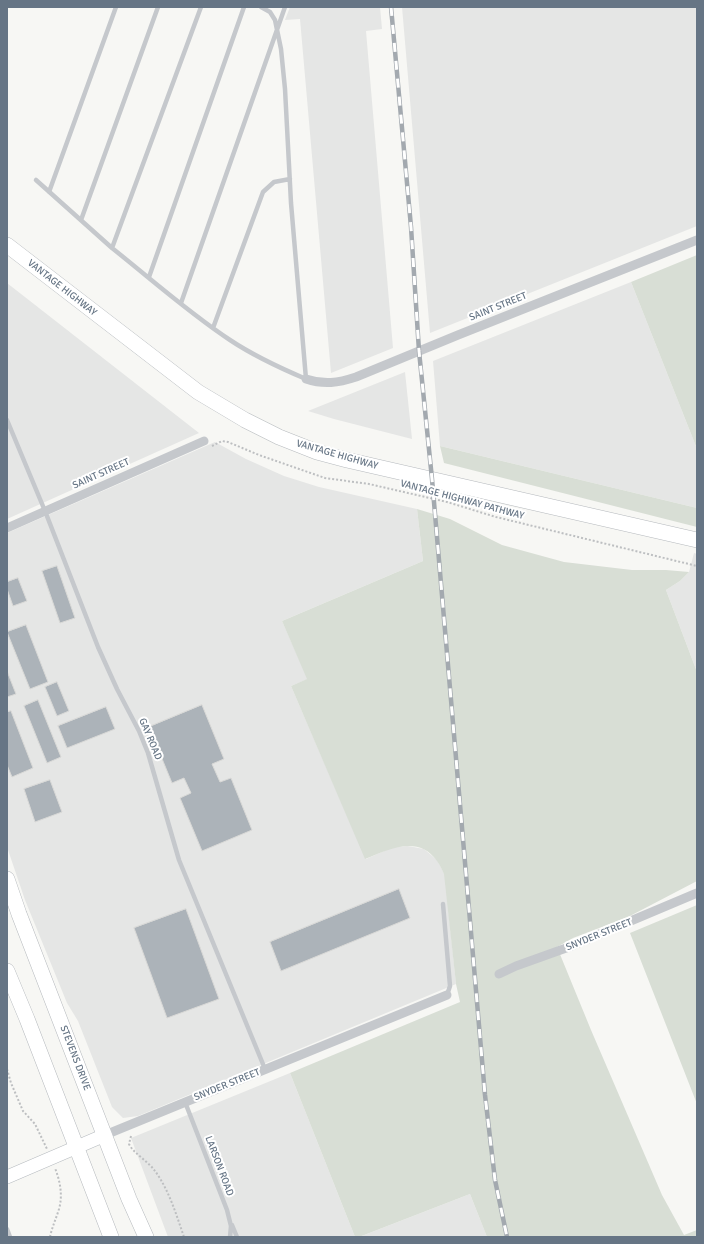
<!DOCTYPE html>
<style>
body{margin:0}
#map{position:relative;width:704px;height:1244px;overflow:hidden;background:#f7f7f4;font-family:Signika,sans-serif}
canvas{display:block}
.frame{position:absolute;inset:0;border:8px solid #667585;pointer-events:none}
</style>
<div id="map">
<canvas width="704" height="1244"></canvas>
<div class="frame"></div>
</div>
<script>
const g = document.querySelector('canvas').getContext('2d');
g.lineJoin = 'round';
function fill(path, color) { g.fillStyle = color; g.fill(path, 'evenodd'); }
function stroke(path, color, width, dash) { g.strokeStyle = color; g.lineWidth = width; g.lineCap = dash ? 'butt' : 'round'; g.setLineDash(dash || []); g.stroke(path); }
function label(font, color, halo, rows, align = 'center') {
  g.font = font + ' Signika,sans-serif'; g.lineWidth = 4; g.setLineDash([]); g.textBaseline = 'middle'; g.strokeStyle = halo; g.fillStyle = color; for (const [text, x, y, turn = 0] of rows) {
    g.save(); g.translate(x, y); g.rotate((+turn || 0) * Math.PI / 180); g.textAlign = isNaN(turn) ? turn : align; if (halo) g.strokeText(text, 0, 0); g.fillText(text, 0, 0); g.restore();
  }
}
const built = new Path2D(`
 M290,7h90l2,22 -16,2 27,317 -62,25 -31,-354 -15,1z
 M402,7h295v219l-267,107z
 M631,282l66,167v59l-257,-62 -7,-85z
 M7,283l192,150 -192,86z
 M405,372l7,67 -78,-20 -26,-8z
 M215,442l31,17 38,17 35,11 98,22 6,52 -141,60 26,58 -17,7 75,173 27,-12 15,-1 16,3 13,11 8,15 11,109 -318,132 -15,2 -11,-11 -34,-86 -11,-18 -42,-103 -18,-53v-314z
 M694,553l3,1v118l-31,-82 14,-9 9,-9z
 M290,1073l65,164h-187l-37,-99z
 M470,1194l17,43h-128z`);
const green = new Path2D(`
 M697,255v194l-66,-167z
 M440,446l257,62v19l-253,-64z
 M417,509l33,10 52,26 62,17 68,8h34l23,2 -9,9 -14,9 31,82v209l-69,36 -55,21 -16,9 34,83 71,165 22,40 13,-5v7h-210l-17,-43 -111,43h-4l-65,-164 170,-71 -4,-18 -12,-110c-2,-4 -4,-9 -7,-13 -19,-27 -49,-11 -72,-2l-74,-173 16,-7 -25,-58 141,-60z
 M697,905v199l-67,-171z`);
const building = new Path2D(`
 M57,566l18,52 -15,5 -18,-52z
 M18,578l9,23 -14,5 -6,-17v-7z
 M26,625l22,57 -18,7 -23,-57z
 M7,671l9,23 -9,3z
 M57,682l12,29 -12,5 -12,-29z
 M38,700l23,57 -14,6 -23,-57z
 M202,705l22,54 -12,5 8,18 11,-4 21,52 -50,21 -22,-53 11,-5 -7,-15 -12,5 -23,-56z
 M106,707l9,22 -48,19 -9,-22z
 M11,711l22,57 -21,9 -5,-12v-53z
 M50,780l12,32 -27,10 -11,-33z
 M399,889l11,29 -129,53 -11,-29z
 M186,909l33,90 -52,19 -33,-90z`);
const path = new Path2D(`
 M212,446l10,-5 6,1 31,13 66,23 44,6 78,18 49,15 201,49
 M7,1069l4,14 12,28 12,13 12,25
 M131,1136l-2,8c4,9 19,17 26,27 14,19 21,43 29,66
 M50,1237c2,-10 6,-18 9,-28 4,-14 1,-28 -4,-41`);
const lane = new Path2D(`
 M201,7l-89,241c39,31 77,65 118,92 24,16 50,28 76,39l-15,-176 -6,-114 -4,-40 -6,-29 -5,-8 -9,-5
 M36,180l76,68
 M49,192l67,-185
 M81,220l77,-213
 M149,277l95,-270
 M181,303l104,-296
 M213,328l50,-136 11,-10 16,-3
 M7,420l38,91 53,136 19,42 22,42 9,22 31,107 86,209
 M443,904l7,82 -3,9
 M185,1102l42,108 4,16 -1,11
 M232,1225l5,12
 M7,1229l3,8`);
const street = new Path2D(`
 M306,379c18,6 32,4 50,-2l102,-42 239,-95
 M7,528l197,-87
 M499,974l17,-8 53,-19 128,-54
 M105,1135l342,-140`);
const secondary = new Path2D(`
 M7,1177l98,-42`);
const primary = new Path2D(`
 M7,245l191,147 47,28 34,17 38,15 30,8 350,80
 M7,879l12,35 110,285 17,38
 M7,971l20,48 84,218`);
const rail = new Path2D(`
 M391,7l20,220 8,124 13,128 53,616 10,85 12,57`);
const streetNames = [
 ["VANTAGE HIGHWAY",62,288,38],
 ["SAINT STREET",498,307,-22],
 ["VANTAGE HIGHWAY",337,455,16],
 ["SAINT STREET",101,474,-24],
 ["VANTAGE HIGHWAY PATHWAY",462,500,15],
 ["GAY ROAD",150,739,67],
 ["SNYDER STREET",599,935,-22],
 ["STEVENS DRIVE",75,1058,69],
 ["SNYDER STREET",227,1085,-22],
 ["LARSON ROAD",219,1166,69]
];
fill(built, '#e5e6e5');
fill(green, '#d8ded5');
fill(building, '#acb3b9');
stroke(building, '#d9d9d7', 1);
stroke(secondary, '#b5babf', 14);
stroke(primary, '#b6babe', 16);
stroke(path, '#bdbfc1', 2, [2, 2]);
stroke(lane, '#c5c8cc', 4.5);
stroke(street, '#c5c8cc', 9);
stroke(secondary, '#fff', 13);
stroke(primary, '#fff', 15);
stroke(rail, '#a3a9af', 4.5);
stroke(rail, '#fff', 3, [9]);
label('10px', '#667585', '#fff', streetNames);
</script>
